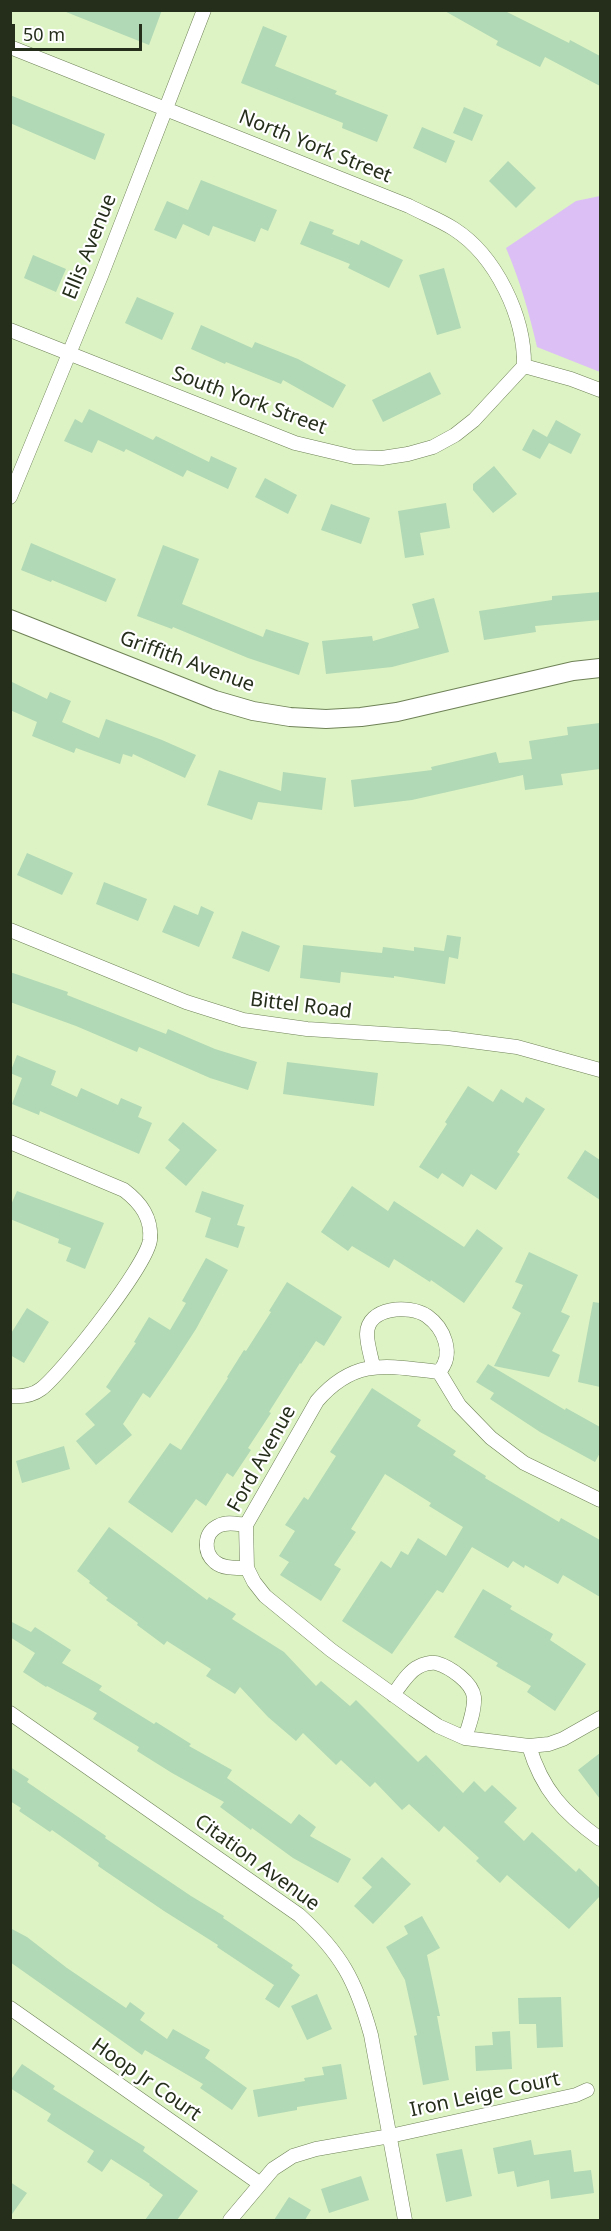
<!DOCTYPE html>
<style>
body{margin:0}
#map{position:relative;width:611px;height:2231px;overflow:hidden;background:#ddf3c4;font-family:"Noto Sans",sans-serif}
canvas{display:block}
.frame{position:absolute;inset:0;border:12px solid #252d1b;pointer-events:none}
.scale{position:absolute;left:12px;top:24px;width:130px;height:27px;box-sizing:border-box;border:3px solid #252d1b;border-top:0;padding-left:8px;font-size:18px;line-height:21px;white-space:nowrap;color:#252d1b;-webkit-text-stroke:4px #fff;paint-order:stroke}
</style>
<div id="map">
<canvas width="611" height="2231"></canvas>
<div class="frame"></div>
<div class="scale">50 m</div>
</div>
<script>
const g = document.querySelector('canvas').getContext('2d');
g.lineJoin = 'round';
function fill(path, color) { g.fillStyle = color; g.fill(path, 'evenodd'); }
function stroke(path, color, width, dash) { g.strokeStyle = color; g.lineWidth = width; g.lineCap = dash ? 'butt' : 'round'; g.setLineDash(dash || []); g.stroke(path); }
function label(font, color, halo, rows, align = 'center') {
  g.font = font + ' "Noto Sans",sans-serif'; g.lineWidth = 4.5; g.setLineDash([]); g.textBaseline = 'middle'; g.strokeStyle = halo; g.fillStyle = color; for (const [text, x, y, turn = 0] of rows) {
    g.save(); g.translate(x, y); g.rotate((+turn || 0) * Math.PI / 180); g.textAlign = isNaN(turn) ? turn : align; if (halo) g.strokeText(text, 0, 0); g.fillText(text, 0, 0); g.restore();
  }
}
const green = new Path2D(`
 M600,196v176l-63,-25c-8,-35 -17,-66 -31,-99l70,-47z`);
const building = new Path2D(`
 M61,10h101l-13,35z
 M443,10h60l66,33 1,-3 30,16v30l-55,-29 -5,10 -44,-22 2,-4z
 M263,26l24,10 -12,30 62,25 -2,3 53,21 -11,27 -35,-14 1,-5 -102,-40z
 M10,95l95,39 -10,26 -85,-37z
 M464,107l19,8 -11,26 -19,-8z
 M422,127l33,14 -9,22 -33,-15z
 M508,161l28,27 -20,20 -27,-27z
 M201,180l76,30 -9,21 -7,-3 -6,14 -42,-16 -4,10 -26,-12 -7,15 -22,-9 13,-29 21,9z
 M310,221l24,9 -2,4 27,11 2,-5 42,20 -14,28 -41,-20 2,-4 -50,-20z
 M33,255l33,14 -10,23 -32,-14z
 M444,268l17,60 -24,7 -18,-60z
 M137,297l37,16 -12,27 -37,-17z
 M201,325l51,23 3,-6 43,17 48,26 -13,23 -50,-28 -2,4 -55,-22 -1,2 -34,-15z
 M430,372l11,22 -58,28 -11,-22z
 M89,409l64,31 3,-4 53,26 2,-6 26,12 -9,21 -41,-19 -4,7 -57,-28 -2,3 -26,-12 -6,13 -28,-12 11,-22 7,4z
 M556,420l25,14 -10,20 -22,-11 -9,16 -18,-9 11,-21 14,8z
 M494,466l23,28 -24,19 -20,-23v-6z
 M265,478l32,17 -9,19 -33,-17z
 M446,503l4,25 -30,5 4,22 -19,3 -7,-47z
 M331,504l39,14 -9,26 -40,-14z
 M31,543l85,36 -10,23 -54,-22 -1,2 -30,-12z
 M163,545l36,14 -17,45 81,33 3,-8 43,14 -10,32 -51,-17 -75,-31 -1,2 -35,-13z
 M600,592v28l-65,6 1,6 -52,8 -5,-29 73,-11v-4z
 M434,598l15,54 -57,15 -66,7 -4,-33 50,-5 1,5 46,-13 -7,-24z
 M10,681l37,18 3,-7 21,9 -9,21 37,16 7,-19 56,21 34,15 -11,23 -52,-24 -1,3 -9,-3 -3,10 -44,-16 -2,5 -42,-17 5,-14 -27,-12z
 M600,723v46l-39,5 2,11 -38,5 -2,-15 -111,25 -58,7 -3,-27 81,-10 -1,-3 65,-15 3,11 33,-4 -3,-18 39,-6 -1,-8z
 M219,770l62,21 2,-19 43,6 -4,32 -64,-8 -6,18 -45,-15z
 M27,853l46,20 -11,22 -45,-20z
 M104,882l43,17 -9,22 -42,-17z
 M174,905l24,10 3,-9 13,6 -15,35 -37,-15z
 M242,931l38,15 -11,26 -37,-14z
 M447,935l14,2 -3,22 -9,-2 -4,27 -51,-8v2l-53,-6 -1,11 -40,-5 3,-33 79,8 1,-6 31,4v-4l30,4z
 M10,972l58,20 -1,3 99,39 2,-5 47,20 42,13 -9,28 -38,-12 -71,-31 -2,5 -61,-26 -66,-24z
 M17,1055l39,16 -5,14 26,12 4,-9 37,17 3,-7 21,9 -4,10 14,6 -13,31 -99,-43 -1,4 -27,-11 10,-26 -12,-5z
 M287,1062l91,11 -4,33 -91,-12z
 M468,1086l25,16 8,-13 22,14 3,-6 19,12 -28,43 3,2 -24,36 -25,-16 -8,13 -21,-14 -4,6 -19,-12 28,-43 -2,-2z
 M183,1122l34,28 -31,36 -21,-18 15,-18 -12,-10z
 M585,1150l15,10v40l-33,-22z
 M352,1186l36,25 6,-10 70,46 13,-18 26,19 -39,55 -33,-23 -1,2 -36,-23 -5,9 -37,-22 -4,5 -27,-19z
 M17,1191l87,32 -19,46 -19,-8 5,-13 -13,-5 1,-4 -49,-20v-12z
 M202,1191l42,14 -7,20 8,2 -7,21 -33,-11 6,-19 -16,-6z
 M529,1252l49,23 -17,37 9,4 -18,35 8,4 -11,22 -55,-11 27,-53 -9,-5 11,-23 -8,-3z
 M206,1258l22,12 -32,59 -24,37 -22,32 -7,-5 -20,31 9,11 -36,30 -20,-24 19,-16 -10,-11 26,-23 -5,-4 30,-44 -2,-1 15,-25 21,13 16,-27 -4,-2z
 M287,1282l55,35 -18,29 -8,-5 -15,23 -1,-1 -31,49 2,1 -23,35 3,2 -18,27 -6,-4 -21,33 -10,-7 -24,34 -44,-31 42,-59 11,7 47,-72 -1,-1 17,-27 2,1 25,-39 -2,-1z
 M593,1302l7,1v84l-22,-5z
 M27,1308l22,14 -25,41 -14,-8v-20z
 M488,1364l77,46 1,-2 34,19v26l-5,9 -55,-30 -50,-33 4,-6 -18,-11z
 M372,1388l49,32 -4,6 39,25 -3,4 33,21 -1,2 74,44 2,-4 39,22v57l-37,-22 -5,9 -33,-19 -1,3 -11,-7 -5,7 -36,-21 -29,46 -6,-3 -45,64 -50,-33 39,-60 10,7 10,-17 7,4 10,-17 28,18 17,-29 -34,-21 2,-3 -46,-29 -34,55 5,3 -22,33 7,4 -20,32 -41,-26 9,-13 -10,-6 16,-25 -10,-6 19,-28 4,3 28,-44 -6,-4z
 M64,1446l6,23 -48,14 -6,-22z
 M109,1527l98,73 2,-3 27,17 -4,5 52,33 32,34 5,-5 29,25 6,-6 62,62 8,-7 37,38 11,-12 11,11 7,-7 25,23 -13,14 20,19 8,-9 44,40 3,-4 21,20v8l-31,33 -62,-54 -7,8 -24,-22 3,-3 -35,-32 -5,6 -30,-28 -7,6 -27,-28 -5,5 -29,-27 -5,5 -33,-32 -7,8 -28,-24 -28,-30 -5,7 -29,-18 5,-7 -44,-28 -3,4 -27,-20 1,-2 -32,-23 2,-2 -19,-15 1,-2 -13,-10z
 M483,1589l29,17 -2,3 43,25 -3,6 36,24 -31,47 -28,-19 4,-6 -35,-20 2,-3 -44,-26z
 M10,1621l21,11 4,-5 36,23 -9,13 40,23 -3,4 55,34 2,-2 35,22 -2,2 43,24 -5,8 64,46 8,-10 17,13 -6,9 41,23 -13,24 -45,-25 -41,-30 -1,2 -31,-23 4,-5 -52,-29 -35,-22 2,-4 -46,-28 4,-6 -50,-27 -1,1 -23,-15 12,-19 -25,-16z
 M600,1753v46l-22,-29z
 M10,1767l19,12 -2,3 79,54 -1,2 86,58 33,20 -1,2 70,47 -2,3 9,7 -21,33 -14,-9 9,-14 -57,-38 1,-2 -54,-34 -66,-45 1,-3 -47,-33 -2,2 -31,-21 2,-3 -11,-7z
 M382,1857l29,27 -38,40 -19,-18 18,-19 -10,-9z
 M422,1916l18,32 -13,7 13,61h-3l12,64 -26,5 -9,-49 3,-1 -12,-55 -19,-33 22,-13 -4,-8z
 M10,1928l17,9 40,31 59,40 4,-6 15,11 -5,7 27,19 6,-10 37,21 -5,8 42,30 -15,22 -32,-22 3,-4 -58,-34 -3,5 -132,-93z
 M317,1994l15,35 -25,11 -16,-34z
 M561,1997l2,50 -26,1 -1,-24h-17l-1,-26z
 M510,2031l2,38 -36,2 -1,-25 18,-1 -1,-13z
 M22,2064l33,22 -2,3 92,58 -2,4 55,40 -21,29h-32l18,-25 -14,-10 1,-1 -39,-25 -9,13 -15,-10 7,-11 -47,-30 4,-7 -41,-26v-7z
 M341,2064l6,35 -50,8v3l-39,7 -5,-27 52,-9 -1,-3 20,-3 -2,-8z
 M531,2140l3,15 37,-5 3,22 17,-2 3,23 -43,6 -2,-19 -32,7 -3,-16 -16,3 -5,-26z
 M462,2149l10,47 -26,6 -10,-48z
 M361,2176l8,24 -40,13 -8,-24z
 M10,2182l17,11 -17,24z
 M289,2197l22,13 -6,10h-31z`);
const minor = new Path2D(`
 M10,47l399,159c15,8 31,14 45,23 42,27 71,88 70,137
 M10,330l285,113 59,14 28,1 26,-4 25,-7 22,-12 19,-15 50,-54
 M524,366l47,13 29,11
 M10,497l91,-221 103,-266
 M10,930l176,72 57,18 64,9 141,9 69,9 83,23
 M10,1142l114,48c17,13 28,28 26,50 -3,25 -87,132 -109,149 -8,6 -20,8 -31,7
 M373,1366c-2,-10 -6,-22 -6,-32 0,-27 42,-30 60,-18 17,12 28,38 12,56
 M600,1500l-76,-37 -33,-25 -32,-33 -20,-33c-52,-6 -84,-15 -122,29l-71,124 1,43 7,14 11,14 66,54 82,59 25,17 27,12 64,8 20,-2 14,-5 37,-21
 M246,1525c-9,-1 -19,-4 -28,1 -14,7 -15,26 -3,36 8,7 22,6 32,6
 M393,1695c7,-9 15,-23 25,-28 5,-3 13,-5 18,-4 14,4 36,19 38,34 1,13 -5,28 -9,41
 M10,1713l289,202c42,38 57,66 72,120l34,185
 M529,1746c13,44 35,67 71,93
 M10,2008l249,175
 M230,2220l43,-51 20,-13 23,-7 74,-13 186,-41 11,-5`);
const tertiary = new Path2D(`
 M10,619l205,81 38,11 37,6 36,2 35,-2 36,-5 176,-41 27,-3`);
const streetNames = [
 ["North York Street",315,147,22],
 ["Ellis Avenue",90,247,-68],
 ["South York Street",249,401,20],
 ["Griffith Avenue",187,662,20],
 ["Bittel Road",301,1006,7],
 ["Ford Avenue",262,1459,-61],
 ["Citation Avenue",257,1863,36],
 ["Hoop Jr Court",146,2080,35],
 ["Iron Leige Court",485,2095,-12]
];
fill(green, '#dbbff5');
fill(building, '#b1d9b5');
stroke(minor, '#6f8257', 15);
stroke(tertiary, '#6f8257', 20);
stroke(minor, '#fff', 14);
stroke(tertiary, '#fff', 18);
label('20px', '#252d1b', '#fff', streetNames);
</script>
